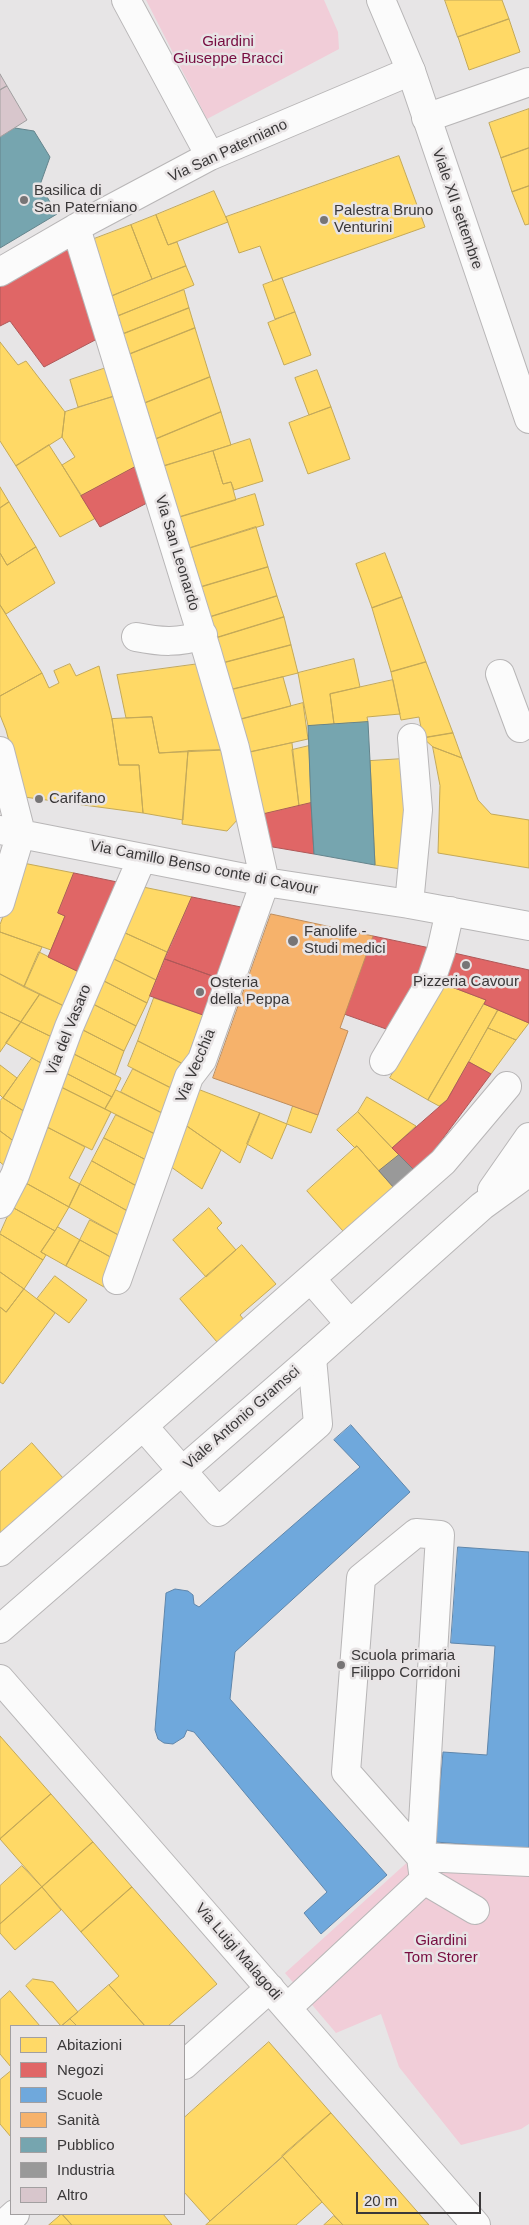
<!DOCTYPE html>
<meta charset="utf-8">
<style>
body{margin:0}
#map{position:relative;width:529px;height:2225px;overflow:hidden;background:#e7e5e6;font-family:Arial,sans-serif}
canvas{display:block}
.legend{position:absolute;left:10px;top:2025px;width:175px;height:190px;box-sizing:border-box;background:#e8e4e5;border:1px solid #a29fa0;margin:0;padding:6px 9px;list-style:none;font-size:15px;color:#3a3839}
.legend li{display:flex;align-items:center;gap:10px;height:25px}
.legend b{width:25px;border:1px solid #a29fa0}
.scale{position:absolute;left:356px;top:2192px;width:125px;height:22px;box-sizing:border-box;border:2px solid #3a3839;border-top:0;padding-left:6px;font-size:15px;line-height:18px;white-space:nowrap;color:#3a3839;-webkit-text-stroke:4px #e8e4e5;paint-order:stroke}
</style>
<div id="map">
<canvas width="529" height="2225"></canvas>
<ul class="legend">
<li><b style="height:14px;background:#ffd966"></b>Abitazioni</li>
<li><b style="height:14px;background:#e06666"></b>Negozi</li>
<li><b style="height:14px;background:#6fa8dc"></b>Scuole</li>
<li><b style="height:14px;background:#f6b26b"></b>Sanità</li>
<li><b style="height:14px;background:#76a5af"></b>Pubblico</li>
<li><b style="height:14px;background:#999"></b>Industria</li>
<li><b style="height:14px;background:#d8c6cc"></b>Altro</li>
</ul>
<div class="scale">20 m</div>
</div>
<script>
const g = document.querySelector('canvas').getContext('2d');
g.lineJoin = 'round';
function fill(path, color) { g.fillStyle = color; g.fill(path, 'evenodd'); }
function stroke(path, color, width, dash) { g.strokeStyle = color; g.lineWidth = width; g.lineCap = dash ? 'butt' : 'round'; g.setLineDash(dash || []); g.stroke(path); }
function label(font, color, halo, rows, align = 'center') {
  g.font = font + ' Arial,sans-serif'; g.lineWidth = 5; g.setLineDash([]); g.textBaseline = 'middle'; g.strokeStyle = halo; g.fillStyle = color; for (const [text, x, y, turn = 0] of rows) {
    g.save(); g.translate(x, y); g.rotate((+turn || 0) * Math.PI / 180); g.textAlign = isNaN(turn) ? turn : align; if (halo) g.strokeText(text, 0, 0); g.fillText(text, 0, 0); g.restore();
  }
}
const green = new Path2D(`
 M146,0h178l14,32 1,17 -132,70z
 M423,1848l106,7v269l-8,5 -60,16 -62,-78 -18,-53 -45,19 -51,-60z`);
const homes = new Path2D(`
 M445,0h57l7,19 -51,18z
 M509,19l11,33 -51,18 -11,-33z
 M529,109v39l-28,10 -12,-35z
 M529,148v38l-17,6 -11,-34z
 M399,156l26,71 -152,54 -13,-35 -21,7 -13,-36z
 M529,186v38l-4,1 -13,-33z
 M214,191l14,31 -60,23 -12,-30z
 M156,215l12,30 9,-3 9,24 -34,13 -21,-54z
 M131,225l21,54 -40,17 -18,-57z
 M186,266l8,19 -76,31 -6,-20z
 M282,278l13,34 -20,7 -12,-34z
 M184,290l5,18 -66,26 -5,-18z
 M189,308l6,20 -65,26 -7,-20z
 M295,312l16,43 -27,10 -16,-42z
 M195,328l15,49 -65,26 -15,-49z
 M0,342l18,23 8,-4 39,51 -3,25 -46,29 -16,-25z
 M106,368l9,28 -37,11 -8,-27z
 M317,370l14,37 -22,8 -14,-37z
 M210,377l11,35 -65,27 -11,-36z
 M115,396l22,70 -56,30 -19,-31 13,-8 -13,-20 3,-25z
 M331,407l19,52 -42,15 -19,-51z
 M221,412l10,33 -67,21 -8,-27z
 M250,439l13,42 -29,9 -3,-8 -8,2 -10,-33z
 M49,445l47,73 -36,19 -44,-71z
 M213,451l10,33 8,-2 5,18 -56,17 -16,-51z
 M0,487l9,15 -9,6z
 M255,494l9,31 -74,23 -10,-31z
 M9,502l27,45 -29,18 -7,-12v-45z
 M256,527l12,40 -67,20 -11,-39z
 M36,547l19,36 -49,31 -6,-9v-52l7,12z
 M385,553l17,44 -30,11 -16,-44z
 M268,567l9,29 -67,21 -9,-30z
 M277,596l7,21 -68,21 -6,-21z
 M402,597l24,65 -35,10 -19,-64z
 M0,605l42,68 -42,23z
 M284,617l7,28 -68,18 -7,-25z
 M291,645l7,28 -68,17 -7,-27z
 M354,659l6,28 -30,7 4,30 -26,2 -10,-53z
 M426,662l27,71 -30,5 -4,-21 -18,3 -10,-48z
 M70,664l6,12 23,-10 13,53 7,46h20l4,48 -119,-16 -18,-67 -6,-15v-19l42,-23 7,15 10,-5 -5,-12z
 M199,664l25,86 -65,3 -7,-36 -26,1 -9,-43z
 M283,677l8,29 -53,14 -8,-30z
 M393,680l7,34 -33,3 1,5 -34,2 -4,-30z
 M303,703l5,36 -62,14 -8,-33z
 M152,717l7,36 29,-2 -5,69 -40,-7 -4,-48h-20l-7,-46z
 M453,733l9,25 -29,-11 -10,-9z
 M292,743l7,63 -39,9 -14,-62z
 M309,746l2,57 -12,3 -7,-56z
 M433,747l29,11 16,42 13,14 38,6v48l-91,-15 2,-67z
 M224,750l15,68 -12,13 -45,-7 6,-73z
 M403,759l2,46 -4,64 -26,-4 -5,-104z
 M23,863l51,10 -16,40 7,3 -14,34 -51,-18v-7z
 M143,887l49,10 -25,55 -44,-20z
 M0,932l42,15 -18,40 -24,-13z
 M123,932l44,20 -11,28 -44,-22z
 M39,952l46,23 -15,34 -46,-22z
 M112,958l44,22 -9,23 -45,-23z
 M0,974l40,20 -19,28 -21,-10z
 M102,980l45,23 -11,23 -45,-23z
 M444,984l42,16 -58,100 -38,-22z
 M40,994l30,15 -12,31 -37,-18z
 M154,998l49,17 -18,50 -47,-24z
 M91,1003l45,23 -12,25 -45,-23z
 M484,1004l14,6 -51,90 -8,6 -11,-6z
 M498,1010l31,13 -13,17 -28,-12z
 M0,1012l21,10 -21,30z
 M21,1022l37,18 -10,27 -42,-24z
 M79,1028l45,23 -9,24 -45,-23z
 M488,1028l28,12 -25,34 -22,-12z
 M138,1041l47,24 -10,25 -47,-24z
 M70,1052l51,26 -9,19 -48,-25z
 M32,1058l16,9 -18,48 -27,-17z
 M0,1065l17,13 -14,20 -3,-3z
 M133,1069l42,21 -9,25 -45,-23z
 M64,1072l48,25 -7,12 -46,-23z
 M59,1086l52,26 -19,38 -47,-24z
 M195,1088l65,25 -20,50 -59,-41z
 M116,1090l50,25 -7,21 -54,-27z
 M367,1097l49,29 -24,22 -34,-36z
 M3,1098l27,17 -11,30 -19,-14v-30z
 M293,1106l25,9 -7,18 -24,-9z
 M358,1112l41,43 -20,16 -22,-25 -2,2 -18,-18z
 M260,1113l27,11 -15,35 -25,-15z
 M116,1115l43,21 -9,26 -46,-24z
 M181,1122l40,28 -19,39 -35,-25z
 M45,1126l40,21 -16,31 11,6 -11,23 -45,-25z
 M0,1131l19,14 -11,24 -8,-7z
 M104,1138l46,24 -10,26 -48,-27z
 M357,1146l37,42 -51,43 -36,-40z
 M92,1161l48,27 -9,25 -51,-29z
 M24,1182l45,25 -14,24 -43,-24z
 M80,1184l51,29 -9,24 -53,-30z
 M12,1207l43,24 -14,21 5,3 -3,5 -43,-26z
 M209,1208l13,15 -5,5 19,22 -30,27 -33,-37z
 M90,1220l32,17 -8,22 -34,-19z
 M58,1227l22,13 -14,26 -25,-14z
 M0,1234l43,26 -19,29 -24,-17z
 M80,1240l34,19 -10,28 -38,-21z
 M242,1245l34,39 -36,31 4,5 -27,22 -37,-43z
 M0,1272l24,17 -18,23 -6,-5z
 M55,1276l32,24 -18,23 -32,-24z
 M24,1289l31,24 -52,71 -3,-2v-75l6,5z
 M32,1443l31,35 -63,55v-61z
 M0,1736l51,58 -51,45z
 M51,1794l42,48 -51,45 -42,-48z
 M93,1842l39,45 -51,45 -39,-45z
 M22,1866l20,21 -42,37v-38z
 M42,1887l19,23 -46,40 -15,-17v-9z
 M132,1887l85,97 -49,42h-23l-36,-41 10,-9 -38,-44z
 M33,1979l20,3 25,30 -17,14 -35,-40z
 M109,1985l36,41h-68l-7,-7z
 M10,1991l30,35h-29v41l-11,-13v-54z
 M70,2019l7,7h-15z
 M269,2042l62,71 -121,108 -26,-29v-74z
 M11,2071v66l-11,-13v-44z
 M331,2113l98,112h-86l-21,-23 -40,-46z
 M283,2157l39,45 -26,23h-90z
 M62,2214h101l9,11h-100z
 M62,2214l10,11h-23z
 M334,2216l9,9h-19z`);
const shops = new Path2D(`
 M67,244l30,95 -53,28 -34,-46 -10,5v-43z
 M137,466l12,36 -49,25 -19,-31z
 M311,803l3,51 -47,-8 -7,-31z
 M74,873l48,10 -37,92 -37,-18 17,-41 -7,-3z
 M192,897l49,10 -23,71 -53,-19z
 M373,936l57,12 -14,34 -27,48 -45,-16z
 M454,953l75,17v53l-45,-19 2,-4 -42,-16z
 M165,959l53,19 -15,37 -53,-19z
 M469,1062l22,12 -59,79 -19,16 -21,-21 55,-48z`);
const schools = new Path2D(`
 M351,1425l59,67 -175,160 -5,47 157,176 -66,59 -17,-21 23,-21 -133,-160 -7,-2 -3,7 -11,7 -9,-1 -6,-4 -3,-9 11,-137 9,-4 13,2 5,4 1,9 5,3 161,-140 -26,-27z
 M458,1547l71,5v297l-94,-7 8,-90 44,3 8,-109 -44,-3z`);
const health = new Path2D(`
 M271,914l102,22 -33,92 8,3 -30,84 -105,-37z`);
const public = new Path2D(`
 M15,128l19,3 16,26 -10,28 17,29 -57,34v-111z
 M368,722l2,39 5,104 -61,-11 -3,-51 -3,-77z`);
const industry = new Path2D(`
 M399,1155l14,14 -19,19 -15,-17z`);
const building = new Path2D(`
 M0,74l7,12 -7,4z
 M7,86l20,34 -27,17v-47z`);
const minor = new Path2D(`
 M126,0l84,156
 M426,118l103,-36
 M76,228l131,424 28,96 30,134 -63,178 -13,17 -72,203
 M0,272l88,-51 122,-65 201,-85
 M136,637c25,5 43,6 67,-2
 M500,674l20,54
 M0,751l21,82 -21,70
 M0,830l265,52 144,22 120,22
 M409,904l9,-94 -6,-72
 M384,1061l46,-78 11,-32 9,-40
 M0,1204l15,-29 54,-148 73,-169
 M311,1279l39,45
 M143,1426l75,86 100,-88 -6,-66
 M0,1552l443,-390 64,-76
 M0,1679l476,546
 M424,1880l51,30
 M287,2008l137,-128 -3,-23 19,-322 -24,-2 -55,45 -15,194 75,85 108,5
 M184,2065l86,-77
 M3,2225l12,-11`);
const major = new Path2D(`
 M381,0l30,71 118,348
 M492,1190l37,-53
 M0,1629l312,-271 170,-152 47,-34`);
const markers = [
 [24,200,5,"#777576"],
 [324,220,5,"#777576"],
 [39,799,5,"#777576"],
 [293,941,6,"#777576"],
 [466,965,5,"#777576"],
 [200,992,5,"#777576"],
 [341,1665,5,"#777576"]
];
const parkNames = [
 ["Giardini",228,42],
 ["Giuseppe Bracci",228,59],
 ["Giardini",441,1941],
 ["Tom Storer",441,1958]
];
const streetNames = [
 ["Via San Paterniano",228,151,-25],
 ["Viale XII settembre",457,209,71],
 ["Via San Leonardo",177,553,73],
 ["Via Camillo Benso conte di Cavour",204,868,11],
 ["Via del Vasaro",69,1030,-68],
 ["Via Vecchia",196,1066,-67],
 ["Viale Antonio Gramsci",242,1418,-41],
 ["Via Luigi Malagodi",238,1952,49]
];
const poiNames = [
 ["Basilica di",34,191],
 ["San Paterniano",34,208],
 ["Palestra Bruno",334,211],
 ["Venturini",334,228],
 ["Carifano",49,799],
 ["Fanolife -",304,932],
 ["Studi medici",304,949],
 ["Pizzeria Cavour",466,982,"center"],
 ["Osteria",210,983],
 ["della Peppa",210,1000],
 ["Scuola primaria",351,1656],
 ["Filippo Corridoni",351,1673]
];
fill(green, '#f1cdd8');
fill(homes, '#ffd966');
stroke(homes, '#c4a958', 1);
fill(shops, '#e06666');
stroke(shops, '#ae5858', 1);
fill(schools, '#6fa8dc');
stroke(schools, '#5f86ab', 1);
fill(health, '#f6b26b');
stroke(health, '#be8d5c', 1);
fill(public, '#76a5af');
stroke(public, '#64848c', 1);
fill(industry, '#999');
stroke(industry, '#7c7c7c', 1);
fill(building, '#d8c6cc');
stroke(building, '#a19fa0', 1);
stroke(minor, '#b8b6b7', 30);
stroke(major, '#b8b6b7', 30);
stroke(minor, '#fbfbfb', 28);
stroke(major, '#fbfbfb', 28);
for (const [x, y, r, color] of markers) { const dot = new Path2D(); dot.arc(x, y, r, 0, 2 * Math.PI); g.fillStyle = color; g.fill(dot); stroke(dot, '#e8e4e5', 2); }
label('15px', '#770c40', '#e8e4e5', parkNames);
label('15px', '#3a3839', '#e8e4e5', streetNames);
label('15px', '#3a3839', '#e8e4e5', poiNames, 'left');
</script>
